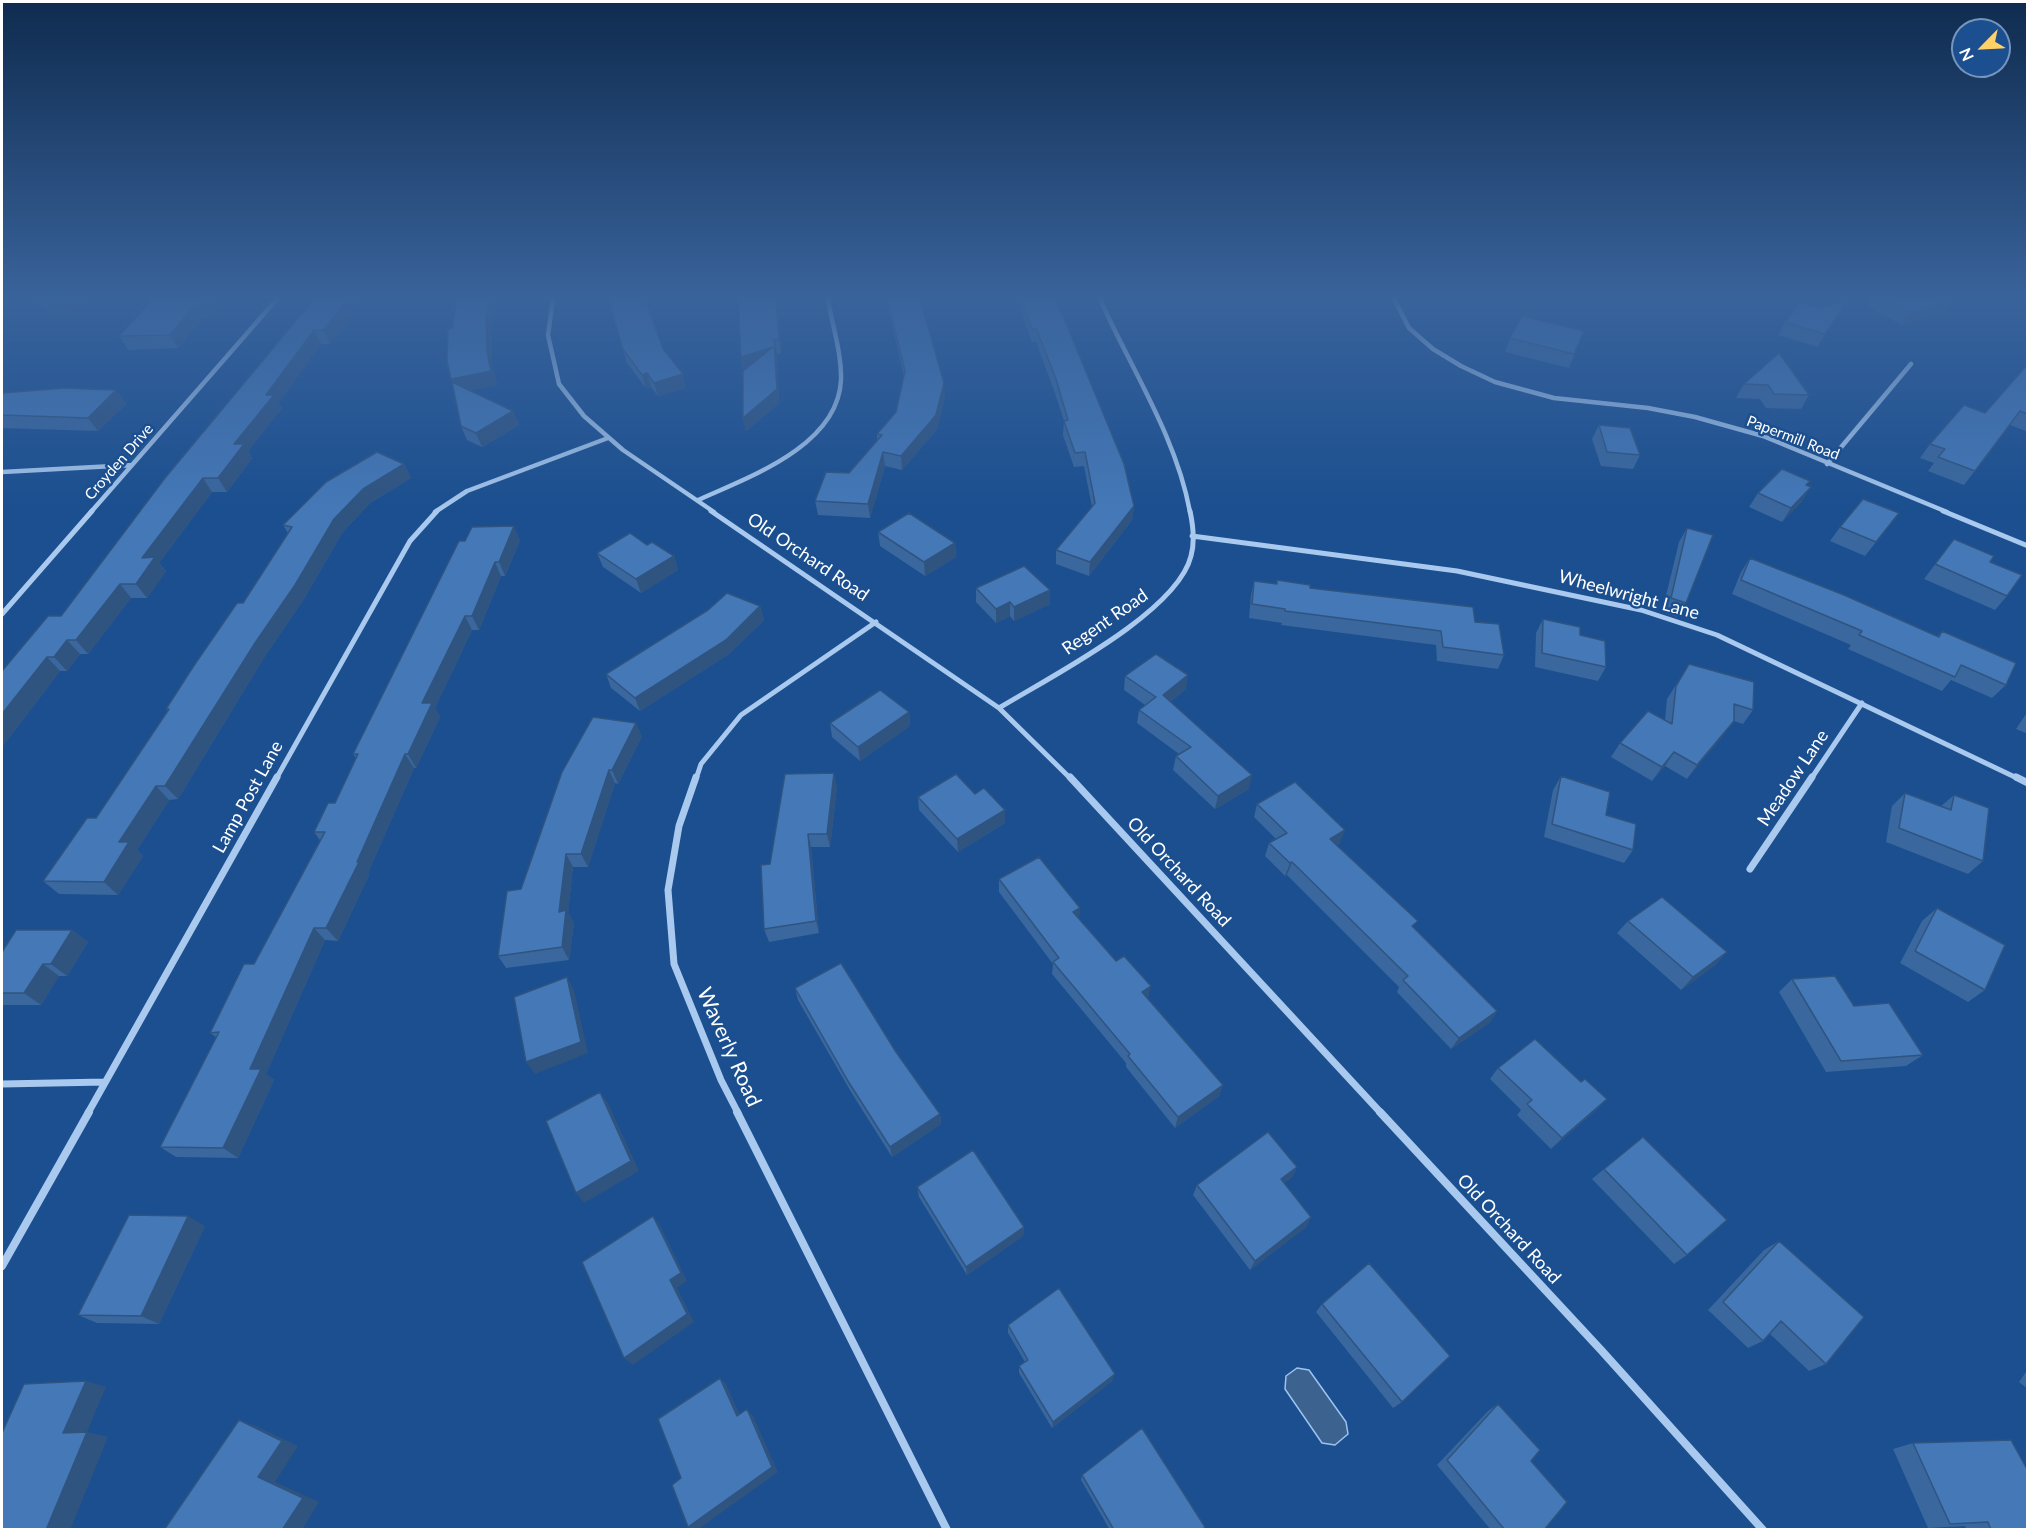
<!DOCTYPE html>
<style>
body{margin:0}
#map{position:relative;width:2029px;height:1531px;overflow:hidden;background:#1b4f8f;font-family:Lato,sans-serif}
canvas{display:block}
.frame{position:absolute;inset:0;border:3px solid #fff;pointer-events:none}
.north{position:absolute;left:1951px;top:18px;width:60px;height:60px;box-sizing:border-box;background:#1b4f8f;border:2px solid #7695bc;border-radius:50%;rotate:246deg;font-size:16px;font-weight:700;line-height:24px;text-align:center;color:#fff}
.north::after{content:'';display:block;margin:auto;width:21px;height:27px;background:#ffd166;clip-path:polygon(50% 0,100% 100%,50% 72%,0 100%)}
</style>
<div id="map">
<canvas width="2029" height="1531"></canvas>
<div class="frame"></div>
<div class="north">N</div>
</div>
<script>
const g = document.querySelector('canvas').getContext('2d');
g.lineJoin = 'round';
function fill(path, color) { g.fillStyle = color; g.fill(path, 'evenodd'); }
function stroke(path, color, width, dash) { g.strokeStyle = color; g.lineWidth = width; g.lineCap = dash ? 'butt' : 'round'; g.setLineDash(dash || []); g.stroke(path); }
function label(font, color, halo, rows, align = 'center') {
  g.font = font + ' Lato,sans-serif'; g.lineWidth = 5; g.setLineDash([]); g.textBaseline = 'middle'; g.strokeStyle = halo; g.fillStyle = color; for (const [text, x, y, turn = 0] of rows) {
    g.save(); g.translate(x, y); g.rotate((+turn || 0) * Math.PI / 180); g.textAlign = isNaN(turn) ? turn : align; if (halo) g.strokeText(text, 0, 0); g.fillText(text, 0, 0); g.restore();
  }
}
const water = new Path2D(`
 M1297,1368l12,2 37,52 2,12 -13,11 -13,-2 -37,-54 1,-13z`);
const minorFar3 = new Path2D(`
 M553,299l-5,36 11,49 25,32 39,34 91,62
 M1100,299c31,70 76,137 90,213
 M1394,299l15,29 24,21 28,17 34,16 59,16 94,10 47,9 68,19 184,76
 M1827,464l84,-100
 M2,472l130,-7
 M698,500c51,-23 140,-54 143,-120 1,-26 -9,-55 -13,-81
 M91,512l186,-213
 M435,512l32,-21 141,-53`);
const minorFar2 = new Path2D(`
 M711,511l288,197 72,71
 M1943,511l85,35
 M1192,536l265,35 184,39 76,25 302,144
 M2,614l90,-103
 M999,708c49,-30 178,-95 192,-152 4,-14 2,-31 -1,-45
 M276,779l134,-238 27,-30
 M696,779l5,-15 40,-49 135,-93
 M1811,779l51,-76`);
const minorFar1 = new Path2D(`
 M696,777l-17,49 -11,64 6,74 47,116 17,33
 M1070,777l311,336
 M2016,777l12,6
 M1750,869l62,-92
 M2,1084l103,-2
 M88,1113l189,-336`);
const minor = new Path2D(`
 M737,1112l210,418
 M1380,1112l221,238 162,180
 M2,1266l87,-154`);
const wall = new Path2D(`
 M29,299h66l2,2 -38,15z
 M153,299h72l-18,20 -3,-2 -26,31 -50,2 -9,-14z
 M314,299l16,45h-9l-43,59 4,5 -34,43 4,7 -25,34h-15l-53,71 7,8 -19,27h-16l-43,56h-8l-13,17h-7l-58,76v-76l59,-55z
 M457,299h39l-5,32 1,35 5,19 -27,5 43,21 6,14 -37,22 -15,-7 -6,-14 -9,-44v-54z
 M611,299h51v2l-15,2 16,46 23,39 -28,8 -7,-9 -5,1 -19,-25 -16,-54z
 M778,299l3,54 -4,1 2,49 -33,28 -3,-13v-48l-2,-13z
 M886,299h40l1,3h-6l24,95 -8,32 -35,41 -17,-4 -15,52 -52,-3 -3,-14 34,-28 28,-32v-7l19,-22 8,-36z
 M1016,299h40l78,207 -2,14 -43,56 -33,-12v-14l36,-43 -8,-41 -10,1 -11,-32 1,-14 -9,-28 -19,-51h-4z
 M1872,299h79l3,1 -9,13 -43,12 -35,-19z
 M1840,314l-23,33 -39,-12 7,-13z
 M1584,331l-15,37 -64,-16 5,-14z
 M1779,353l30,42 -8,14 -35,-1 -6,-9 -24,-1 8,-14z
 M2028,364v68l-18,-7 -46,60 -36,-14 6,-8 -14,-5 10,-14 55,-31z
 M116,390l10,14 -28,27 -96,-3v-35z
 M1599,425l41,30 -7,14 -32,-3 -9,-27z
 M404,464l7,14 -41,25 -28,30 -38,66 -39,57 -87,143 -9,1 -32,50 6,6 -25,39 -59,-1 -16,-13 53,-63 72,-107 -2,-2 77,-106 45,-70 -5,-8z
 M1807,485l-5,16 -20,21 -33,-15 9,-14z
 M1899,513l-34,43 -35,-15 10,-14z
 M1687,528l-1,75 -9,14 -15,-5 17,-70z
 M878,532l77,11 1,14 -31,19 -45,-30z
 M1954,539l36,23 17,34 -12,14 -71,-31z
 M520,540l-15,36h-4l-22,54h-7l-37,78 5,9 -24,51h-2l-46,105 1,2 -31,66 -13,-1 -59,134 8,6 -36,78 -62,-1 -16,-10 56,-110 -6,-4 44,-69 66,-124 -6,-8 21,-29 21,-45 -3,-4 106,-213z
 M647,545l27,11 4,14 -37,23 -38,-26 -6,-14z
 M1750,558l188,78 4,-5 64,54 -14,13 -41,-18 -9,11 -94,-42 3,-4 -119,-51 9,-22z
 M1277,580l33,8 165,34 29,33 -6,14 -61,-8 -1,-16 -155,-20 1,-2 -33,-5 2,-23 3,-14 22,3z
 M976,588l74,16 -36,17 -4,-5 -14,7 -20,-21z
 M760,606l4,14 -35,34 -89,57 -29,-23 -5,-14z
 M1543,619l37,16 26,32 -8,14 -63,-14 1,-34z
 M1689,664l64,46 -10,14 -9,-3 -47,58 -22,-13 -13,15 -41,-24 9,-14 45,-23 2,-21z
 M1125,676l61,13 -16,13 79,87 -34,20 -42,-39 3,-14 3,-2 -42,-31 2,-13 6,-5 -21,-15z
 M2028,711v23l-12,-5z
 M909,712l1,14 -50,35 -28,-24 -2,-14z
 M642,736l-24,48 -3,-1 -27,84h-15l-5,46 6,10 -5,37 -63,8 -8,-12 64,-184z
 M1561,776l45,39 27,35 -9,13 -80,-26 9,-47z
 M837,787l-7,60h-19l8,86 -50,9 -5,-13 6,-65z
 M1905,793l36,13 13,-11 29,66 -15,13 -82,-32 6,-36z
 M975,794l30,16v13l-47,29 -39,-42 -1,-13z
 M1257,804l83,39 -3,2 77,83 83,83 -8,12 -38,26 -54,-57 2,-5 -112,-112 -2,1 -20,-20 4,-13 7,-4 -22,-22z
 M999,879l80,40 144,166 -4,11 -44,32 -49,-61v-4l-74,-89 1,-10 -54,-72z
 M1937,908l48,82 -17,12 -68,-39 22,-42z
 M1628,921l99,31 -12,13 -34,25 -64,-57z
 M72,930l16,12 -21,34h-8l-18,29h-39v-53z
 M1792,979l62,27 69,49 -17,11 -80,6 -47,-80z
 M795,988l145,126 1,10 -49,33 -41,-65 -53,-92z
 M1498,1068l83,14 26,17 -11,11 -45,39 -34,-34 4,-5 -31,-31z
 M1297,1167l-5,10 -8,6 27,34 -5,10 -56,43 -57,-75 4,-10z
 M1604,1169l83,86 -13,9 -82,-85z
 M917,1187l107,40 -1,9 -56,39 -48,-78z
 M205,1226l-46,98 -62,-1 -19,-8z
 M1779,1241l47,123 -17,7 -39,-37 -7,7 -15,7 -40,-38 56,-60z
 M1322,1304l80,98 -9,6 -77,-96z
 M1008,1325l104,56 -60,47 -33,-55v-7l6,-4 -17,-29z
 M2028,1369v20l-9,-7z
 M1498,1404l33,57 13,69h-53l-54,-65 51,-54z
 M1913,1443l115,87h-61l-2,-4 -37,2 -35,-79z
 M1082,1475l120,55h-92l-29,-50z`);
const shadedWall = new Path2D(`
 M61,299h34l2,2 -38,15 -10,-13z
 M205,299h20l-18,20 -8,-14z
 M349,299h17l-36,45 -7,-14z
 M489,299h7l-5,32 1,35 5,19 -40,8 -6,-14 36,-27 -1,-34z
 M644,299h18v2l-16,2z
 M776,299h2l3,54 -2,-13z
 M1848,300l-8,14 -23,33 8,-13z
 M1954,300l-9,13 -43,12 8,-13z
 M196,304l8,13 -26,31 -8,-13z
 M314,330l7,14 -43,59 4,5 -34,43 4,7 -25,34 -9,-14 16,-34 32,-49z
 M774,340l3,14 2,49 -33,28 -3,-13v-48l-2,-13z
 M647,373l4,14 -5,1 -4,-13z
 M683,374l3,14 -28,8 -4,-13z
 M944,383l1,14 -8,32 -35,41 -1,-14z
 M116,390l10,14 -28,27 -10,-13z
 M513,411l6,14 -37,22 -6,-14z
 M883,452l2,14 -15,52 -2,-14z
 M404,464l7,14 -41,25 -28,30 -38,66 -39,57 -87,143 -13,-13 169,-267 29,-30z
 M203,478l9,14 -53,71 7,8 -19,27 -11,-14 6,-26z
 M1811,487l-9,14 -20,21 9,-14z
 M1134,506l-2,14 -43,56 1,-14z
 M514,526l6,14 -15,36 -6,-14z
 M955,543l1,14 -31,19 -1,-14z
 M674,556l4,14 -37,23 -5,-14z
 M495,562l6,14 -22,54 -7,-14z
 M120,584l11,14 -43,56 -12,-14z
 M1050,590v14l-36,17v-14z
 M1010,602v14l-14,7v-14z
 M760,606l4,14 -35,34 -89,57 -5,-13z
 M465,616l7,14 -37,78 5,9 -24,51 -8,-14 14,-51z
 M67,640l13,14 -13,17 -13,-14z
 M47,657l13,14 -58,76v-33z
 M1188,675l-2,14 -25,20 2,-14z
 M909,712l1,14 -50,35 -2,-14z
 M1734,721l-10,14 -37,44 10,-14z
 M636,723l6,13 -24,48 -6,-14z
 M1674,752l-9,14 -13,15 10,-14z
 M405,754l9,14 -46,105 1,2 -31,66 -12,-13z
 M609,770l6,13 -27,84 -7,-13z
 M834,773l3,14 -7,60 -3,-13z
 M1252,775l-3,14 -34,20 3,-13z
 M156,786l13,14 -32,50 6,6 -25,39 -14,-13 15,-40z
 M1005,810v13l-47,29 -1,-13z
 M1345,830l-5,13 -15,9 5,-13z
 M808,834l3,13 8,86 -3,-12z
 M566,854l7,13 -5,46 6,10 -5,37 -7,-13 -3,-35z
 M1292,862l-5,13 -2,1 5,-13z
 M1080,908l-1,13 -6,-9z
 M314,928l11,12 -59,134 8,6 -36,78 -15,-10 27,-79z
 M72,930l16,12 -21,34 -16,-12z
 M1727,952l-12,13 -34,25 12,-13z
 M43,964l16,12 -18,29 -17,-12z
 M567,977l7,13 14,63 -53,21 -9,-12z
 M1151,986l-3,12 -6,-6z
 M1497,1011l-8,12 -38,26 8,-11z
 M1223,1085l-4,11 -44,32 3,-11z
 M600,1092l8,11 31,68 -55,32 -8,-10z
 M1607,1099l-11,11 -45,39 11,-11z
 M940,1114l1,10 -49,33 -2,-10z
 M1297,1167l-5,10 -16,12 5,-10z
 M188,1216l17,10 -46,98 -18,-8z
 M653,1216l7,9 27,56 -10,7 17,34 -61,43 -9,-7 46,-78z
 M1311,1217l-5,10 -56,43 5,-9z
 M1024,1227l-1,9 -56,39 -1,-8z
 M1115,1374l-3,7 -60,47 1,-6z
 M720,1378l6,6 17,38 -6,-6z
 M86,1381l20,6 -22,52 -21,-6z
 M747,1409l6,7 25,56 -81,58h-3l-6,-3z
 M239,1420l17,6 42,20 -23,36 44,20 -17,28h-20l-24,-53z
 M87,1432l21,5 -38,93h-24z`);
const building = new Path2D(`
 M42,299h19l-12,4z
 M153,299h52l-6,6 -3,-1 -26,31 -51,1z
 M314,299h35l-26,31h-9l-48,65h8l-40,49h10l-26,34h-15l-61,80 13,-1 -19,27h-16l-44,56h-9l-13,17h-7l-45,57v-43l46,-55h13l104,-138z
 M457,299h32l-3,19 1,34 4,19 -40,8 -4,-18 1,-32 4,-1z
 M611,299h34l18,50 20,25 -29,9 -7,-10 -5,2 -19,-26 -12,-40z
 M738,299h38l3,41h-5l3,49 -34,29v-47l30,-24 -32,10z
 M887,299h33l24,84 -8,32 -35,41 -18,-4 -15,52 -53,-3 11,-29 23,1 33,-38 -5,-1 19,-22 9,-41z
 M1021,299h35l68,165 10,42 -44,56 -34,-12 39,-47 -10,-51 -10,1 -11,-32 4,-1 -12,-41 -20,-51 -4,1z
 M1886,299h65l3,1 -44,12z
 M1848,300l-23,34 -40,-12 15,-20 19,6z
 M1522,316l62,15 -10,23 -64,-16z
 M1779,353l30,42 -35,-1 -6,-9 -24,-1z
 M2028,364v50l-8,-3 -45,60 -37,-14 7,-8 -15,-5 34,-39 21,8z
 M452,382l61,29 -37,22 -15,-7z
 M64,388l52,2 -28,28 -86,-3v-22z
 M1599,425l31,3 10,27 -33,-3z
 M377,452l27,12 -41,25 -29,30 -39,66 -40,58 -90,143h-9l-37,56h10l-25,40 -61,-1 44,-63h9l73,-109h-3l27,-42 44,-64h6l49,-76 -9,-2 43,-43z
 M1782,469l28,12 -4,4 5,2 -20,21 -33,-15z
 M1863,499l36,14 -23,29 -36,-15z
 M909,513l46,30 -31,19 -46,-30z
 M514,526l-15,36h-4l-23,54h-7l-43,87h10l-24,51h-3l-48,108h2l-33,66h-12l-64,141h11l-38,79 -63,-1 59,-115 -9,1 34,-69h10l71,-132h-11l14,-29h7l23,-49h-5l106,-213h6l7,-14z
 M1687,528l26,7 -27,68 -15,-5z
 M630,533l17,12 5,-3 22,14 -38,23 -39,-26z
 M1954,539l40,17 -4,6 32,13 -15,21 -72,-32z
 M1750,558l94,37 95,42 3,-6 74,32 -10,22 -45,-20 -6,12 -96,-42 3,-4 -121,-51z
 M1024,566l26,24 -36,17 -4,-5 -14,7 -20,-21z
 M1277,580l33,5v3l163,19 2,15 24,2 5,31 -61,-8 -2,-16 -156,-20v-2l-33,-5 2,-23 23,3z
 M727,593l33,13 -34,34 -91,58 -29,-24 102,-64z
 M1543,619l37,8v8l25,6 1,26 -64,-14z
 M1156,654l32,21 -25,20 89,80 -34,21 -42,-40 15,-9 -52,-37 17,-13 -31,-21z
 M1689,664l65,18 -1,28 -19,-6v17l-37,44 -23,-13 -12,15 -42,-24 28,-32 24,13 4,-38z
 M880,690l29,22 -51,35 -28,-24z
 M593,717l43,6 -24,47h-3l-28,84h-15l-7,58 7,-2 -4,37 -64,9 9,-65 14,-2 41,-117z
 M834,773l-7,61h-19l8,87 -52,8 -3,-64 9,-1 15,-90z
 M956,774l19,20 9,-6 21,22 -48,29 -39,-42z
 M1561,776l49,16 -4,23 30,9 -3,26 -81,-26z
 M1295,782l50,48 -15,9 88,82 -6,5 85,85 -38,27 -56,-58 5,-4 -116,-114 -2,1 -21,-20 18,-10 -30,-29z
 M1905,793l46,17 3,-15 35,13 -6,53 -84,-33z
 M1039,857l41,51 -7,4 43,49 8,-5 27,30 -9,6 81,93 -45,32 -50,-61 2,-2 -77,-92 6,-4 -60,-79z
 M1662,897l65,55 -34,25 -65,-56z
 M1937,908l68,37 -20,45 -70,-39z
 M16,930h56l-21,34h-8l-19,29h-22v-41z
 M841,963l55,89 44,62 -50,33 -42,-66 -53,-93z
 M1835,976l19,30 35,-3 34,52 -82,6 -49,-82z
 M567,977l14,65 -55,20 -12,-65z
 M1535,1039l46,43 4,-3 22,20 -45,39 -35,-34 5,-4 -34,-32z
 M600,1092l31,69 -55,32 -30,-72z
 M1268,1132l29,35 -16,12 30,38 -56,44 -58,-76z
 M1643,1137l84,83 -40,35 -83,-86z
 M973,1150l51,77 -58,40 -49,-80z
 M129,1215l59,1 -47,100 -63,-1z
 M653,1216l28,57 -11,7 17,34 -63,44 -42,-96z
 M1779,1241l85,76 -38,47 -45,-43 -18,20 -40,-39z
 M1369,1263l81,93 -48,46 -80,-98z
 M1059,1288l56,86 -62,48 -34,-56 9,-6 -20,-35z
 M720,1378l17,38 10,-7 25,58 -84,60 -16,-42 9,-7 -23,-59z
 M86,1381l-23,52 24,-1 -41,98h-44v-97l22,-49z
 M1498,1404l42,46 -9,11 36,41 -23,28h-39l-58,-70z
 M239,1420l43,21 -24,36 45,21 -21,32h-118z
 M1142,1428l63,99 -3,3h-88l-32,-55z
 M2011,1440l17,31v59h-37l-3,-8 -38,2 -37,-81z`);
const farStreetnames = [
 ["Papermill Road",1793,438,21],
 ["Croyden Drive",119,462,-49]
];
const streetNames = [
 ["Old Orchard Road",808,557,34],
 ["Wheelwright Lane",1629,595,15],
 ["Regent Road",1105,622,-35],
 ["Meadow Lane",1793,778,-56],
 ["Lamp Post Lane",248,797,-61],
 ["Old Orchard Road",1179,872,47],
 ["Old Orchard Road",1509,1229,47]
];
const nearStreetnames = [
 ["Waverly Road",729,1047,66]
];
fill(water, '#3c6290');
stroke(water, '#9cc4f0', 1.5);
stroke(minorFar3, '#a9c9ee', 4.5);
stroke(minorFar2, '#a9c9ee', 5);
stroke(minorFar1, '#a9c9ee', 7);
stroke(minor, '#a9c9ee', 8);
fill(wall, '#3a679d');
fill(shadedWall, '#305480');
fill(building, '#4478b7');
stroke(building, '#305480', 1.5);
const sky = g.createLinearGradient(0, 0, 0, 513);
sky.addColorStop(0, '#0f2b4f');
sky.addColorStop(0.58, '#39639b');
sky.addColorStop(1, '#39639b00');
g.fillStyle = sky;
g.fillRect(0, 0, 2029, 513);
label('15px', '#fff', '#1b4f8f', farStreetnames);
label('18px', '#fff', '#1b4f8f', streetNames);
label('21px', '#fff', '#1b4f8f', nearStreetnames);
</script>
